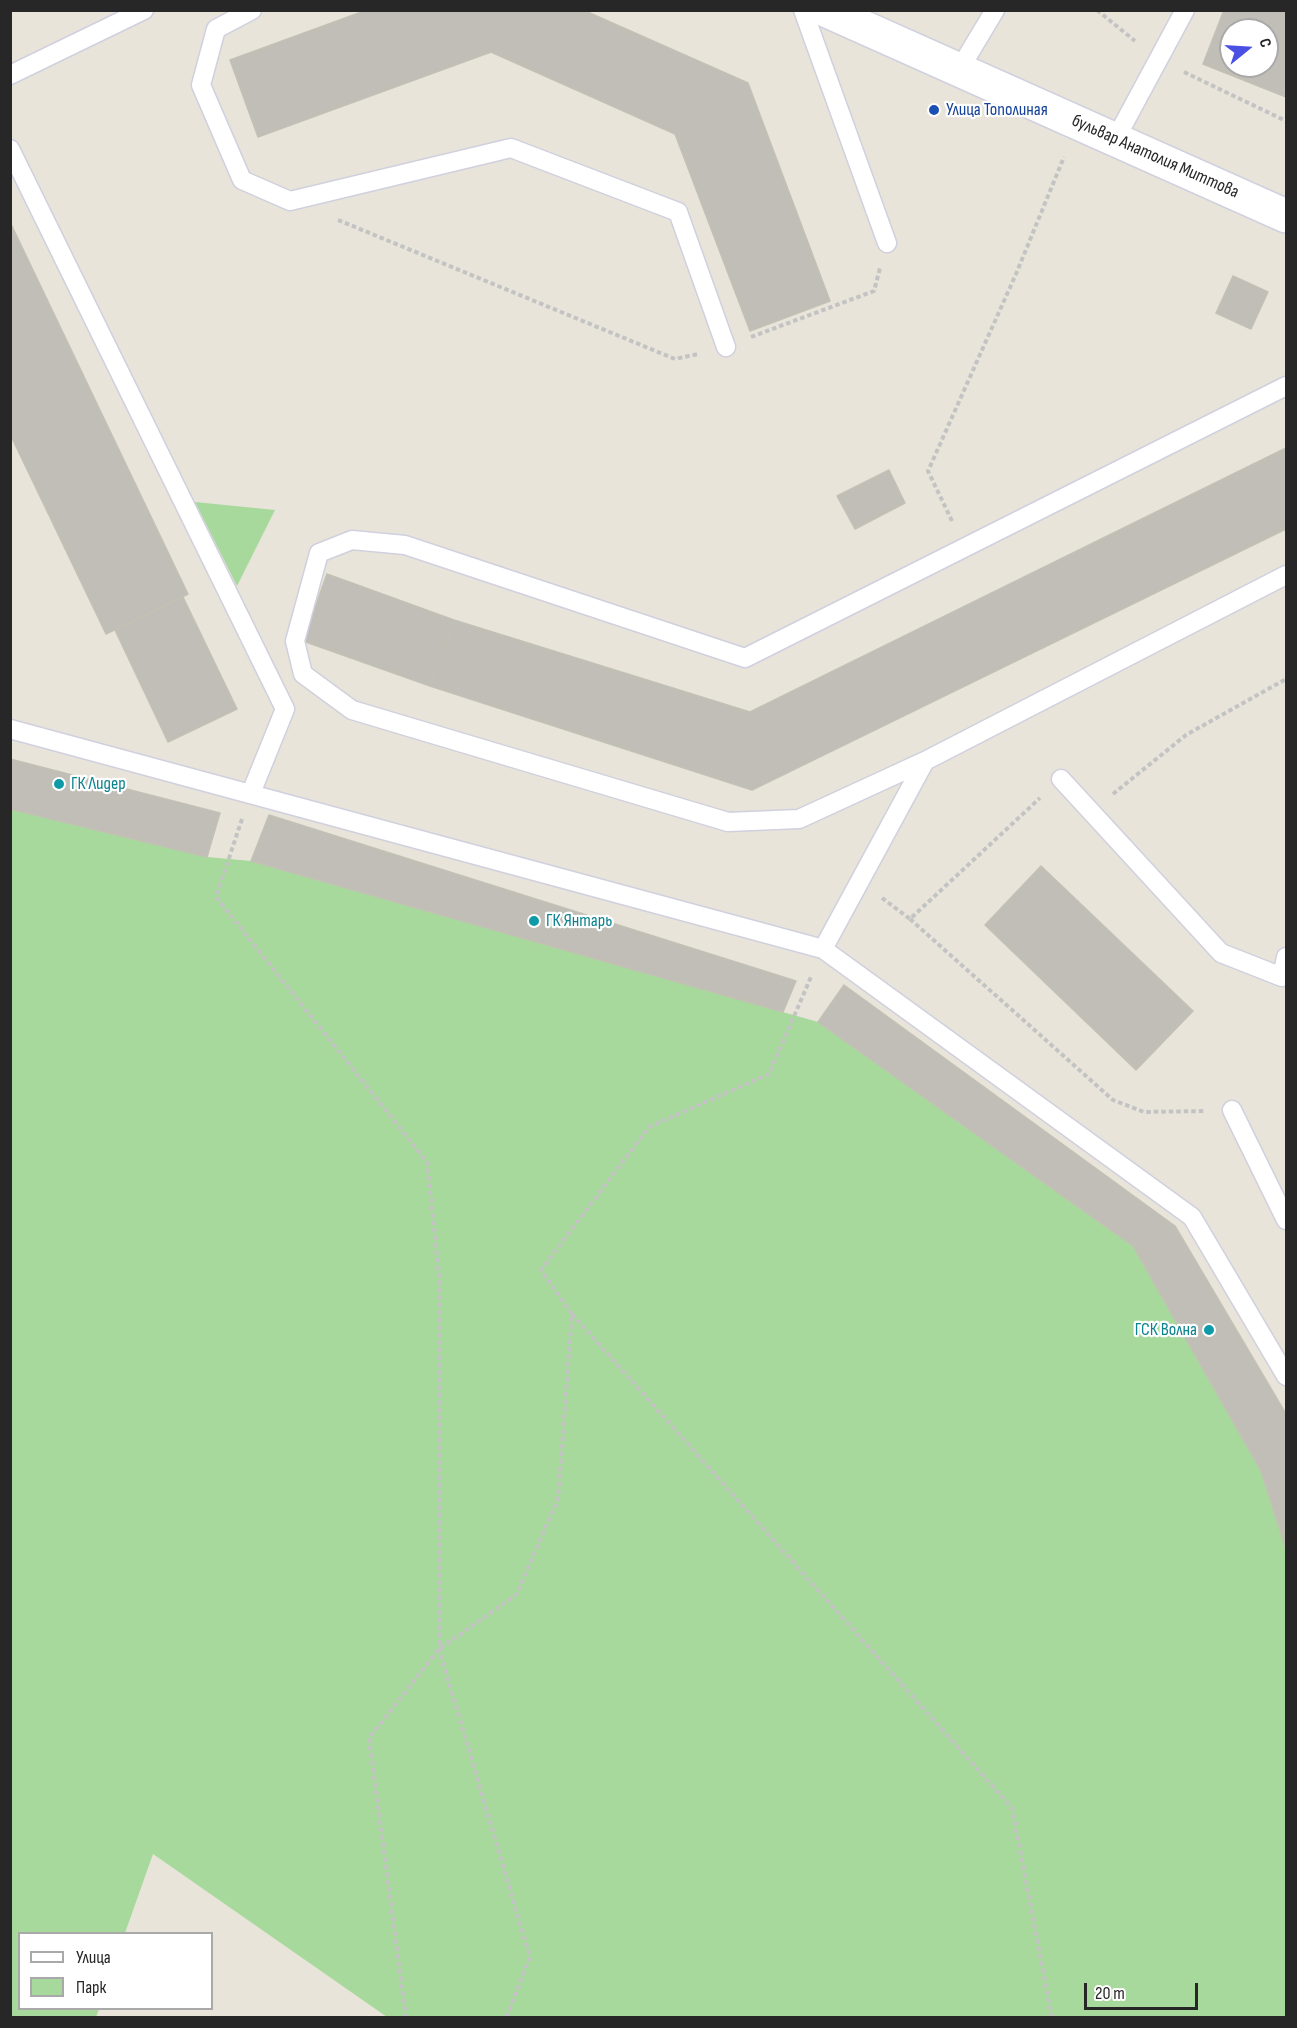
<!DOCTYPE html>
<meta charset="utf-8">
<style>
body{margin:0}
#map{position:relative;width:1297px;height:2028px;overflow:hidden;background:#e8e4da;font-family:"Sofia Sans Condensed",sans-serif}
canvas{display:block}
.frame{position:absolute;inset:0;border:12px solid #272727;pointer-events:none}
.legend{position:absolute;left:18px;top:1932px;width:195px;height:78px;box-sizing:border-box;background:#fff;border:2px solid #a9a9a9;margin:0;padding:8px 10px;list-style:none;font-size:18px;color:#272727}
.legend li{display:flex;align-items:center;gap:12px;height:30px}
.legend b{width:30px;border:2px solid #a9a9a9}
.north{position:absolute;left:1219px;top:18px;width:60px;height:60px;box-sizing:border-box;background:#fff;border:2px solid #a9a9a9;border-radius:50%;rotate:72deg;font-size:16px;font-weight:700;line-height:24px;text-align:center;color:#272727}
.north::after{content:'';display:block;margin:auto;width:21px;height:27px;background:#4b50e4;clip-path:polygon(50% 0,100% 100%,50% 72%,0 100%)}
.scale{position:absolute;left:1084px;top:1983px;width:114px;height:27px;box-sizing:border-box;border:3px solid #272727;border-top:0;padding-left:8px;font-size:18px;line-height:21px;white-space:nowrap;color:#272727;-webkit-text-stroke:4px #fff;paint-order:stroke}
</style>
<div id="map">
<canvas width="1297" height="2028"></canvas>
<div class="frame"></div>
<ul class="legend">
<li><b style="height:8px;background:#fff"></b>Улица</li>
<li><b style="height:16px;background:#a7d99c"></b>Парк</li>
</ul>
<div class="north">С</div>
<div class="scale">20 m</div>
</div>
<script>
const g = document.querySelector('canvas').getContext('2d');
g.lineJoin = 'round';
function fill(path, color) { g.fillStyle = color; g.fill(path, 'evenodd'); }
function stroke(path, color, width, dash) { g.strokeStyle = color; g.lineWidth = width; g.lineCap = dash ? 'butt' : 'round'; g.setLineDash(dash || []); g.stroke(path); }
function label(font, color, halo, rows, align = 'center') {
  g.font = font + ' "Sofia Sans Condensed",sans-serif'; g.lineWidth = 4.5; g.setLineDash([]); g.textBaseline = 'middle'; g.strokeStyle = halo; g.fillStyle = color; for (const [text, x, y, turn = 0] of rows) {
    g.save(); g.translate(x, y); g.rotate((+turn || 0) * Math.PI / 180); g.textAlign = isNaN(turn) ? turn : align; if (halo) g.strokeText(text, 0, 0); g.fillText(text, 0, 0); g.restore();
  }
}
const green = new Path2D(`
 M195,502l80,8 -38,76z
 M11,809l196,48 44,4 567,161 315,224 128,225 25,78v468h-899l-234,-163 -28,79 -105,1v74l79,1 -3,8 -85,1z`);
const building = new Path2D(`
 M367,10h216l165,73 82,218 -80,30 -75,-197 -184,-82 -233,85 -28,-77z
 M1224,10h62v87l-83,-33zM1231,30h36v36h-36z
 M10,222l178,372 -82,40 -96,-200z
 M1233,276l35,16 -17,37 -35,-16z
 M1286,448v81l-534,261 -322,-104 24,-66 296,92z
 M889,470l16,33 -50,26 -18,-33z
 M327,574l127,46 -24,66 -127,-45z
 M183,597l54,112 -69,33 -53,-112z
 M10,759l210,54 -13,44 -197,-48z
 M269,815l527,166 -13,31 -532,-151z
 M1041,866l152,145 -57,59 -151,-145z
 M844,985l331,241 111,188v135l-25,-78 -128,-225 -315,-224z`);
const path = new Path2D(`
 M1097,10l38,31
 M1184,72l102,49
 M338,220l337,139 23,-5
 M751,337l123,-46 6,-23
 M952,521l-24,-50 88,-197 48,-117
 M1113,794l73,-59 100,-56
 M242,819l-26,78 211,265 13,123 -1,364 91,308 -24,61
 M882,898l28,21 130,-121
 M910,919l203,181 31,12 60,-1
 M572,1314l440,494 40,210
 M406,2018l-37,-280 70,-89 77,-54 42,-96 14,-185 -31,-44 108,-143 120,-53 42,-97`);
const lane = new Path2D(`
 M252,10l-36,19 -15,56 41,95 48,21 221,-53 167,64 48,135
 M803,10l84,233
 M959,70l36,-60
 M10,75l134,-65
 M1115,140l70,-130
 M10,149l275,560 -34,84
 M10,729l813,220 369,268 94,159
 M925,761l-126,58 -71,3 -376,-112 -49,-36 -8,-33 24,-88 33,-13 53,5 340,113 541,-272
 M1061,779l160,174 61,24 4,-20
 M823,949l102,-188 361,-186
 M1232,1110l54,110`);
const street = new Path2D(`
 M825,10l461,206`);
const markers = [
 [934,110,6,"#1a4fb4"],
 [59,784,6,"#0f9aa8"],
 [534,921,6,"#0f9aa8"],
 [1209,1330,6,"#0f9aa8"]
];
const transitNames = [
 ["Улица Тополиная",946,110]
];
const streetNames = [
 ["бульвар Анатолия Миттова",1155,157,24]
];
const cultureNames = [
 ["ГК Лидер",71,784],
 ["ГК Янтарь",546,921],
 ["ГСК Волна",1197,1330,"right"]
];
fill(green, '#a7d99c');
fill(building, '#c0beb7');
stroke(building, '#c3c0b4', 1.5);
stroke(lane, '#d0d0de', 21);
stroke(street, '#d0d0de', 36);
stroke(path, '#c3c3c3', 4, [4.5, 3]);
stroke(lane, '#fff', 18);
stroke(street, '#fff', 33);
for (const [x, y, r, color] of markers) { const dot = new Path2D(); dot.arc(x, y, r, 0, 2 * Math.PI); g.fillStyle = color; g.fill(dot); stroke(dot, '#fff', 2); }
label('18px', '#164399', '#fff', transitNames, 'left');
label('18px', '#272727', '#fff', streetNames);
label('18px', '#0d838f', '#fff', cultureNames, 'left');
</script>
